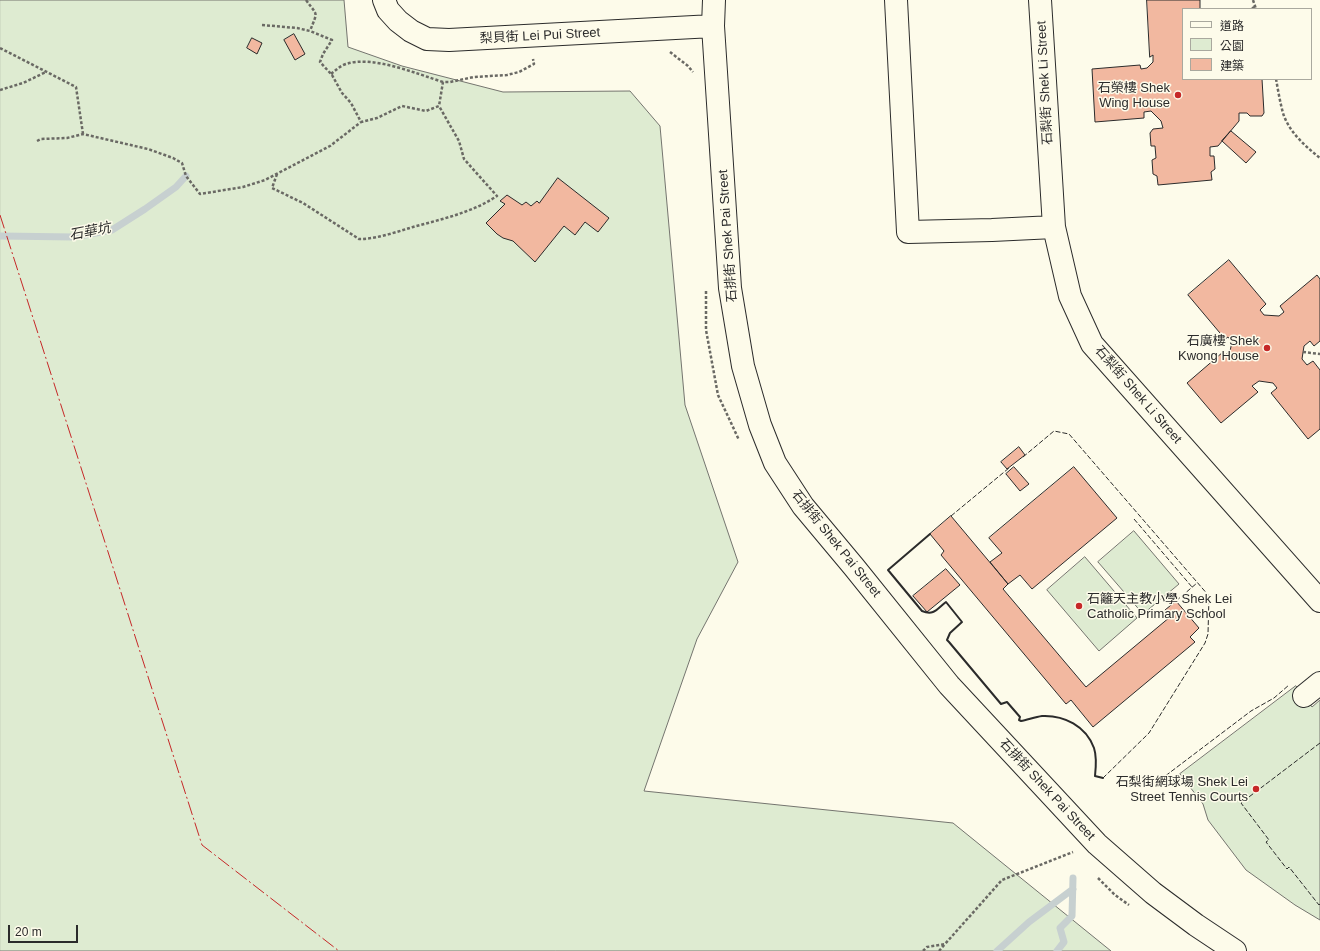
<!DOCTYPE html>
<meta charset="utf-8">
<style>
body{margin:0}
#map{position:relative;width:1320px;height:951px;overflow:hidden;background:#fdfbea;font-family:Helvetica,"Noto Sans TC",sans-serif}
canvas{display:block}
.legend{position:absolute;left:1182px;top:8px;width:130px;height:72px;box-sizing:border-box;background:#fdfbea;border:1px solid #a9a89e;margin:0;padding:5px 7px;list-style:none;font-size:12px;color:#2b2b2b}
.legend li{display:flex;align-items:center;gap:8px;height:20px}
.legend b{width:20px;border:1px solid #a9a89e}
.scale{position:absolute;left:8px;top:925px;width:70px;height:18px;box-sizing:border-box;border:2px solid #2b2b2b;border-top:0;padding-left:5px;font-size:12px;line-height:14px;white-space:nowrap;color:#2b2b2b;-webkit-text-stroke:3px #fdfbea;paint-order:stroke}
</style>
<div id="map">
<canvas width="1320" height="951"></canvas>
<ul class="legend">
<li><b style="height:5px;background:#fdfbea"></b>道路</li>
<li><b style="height:11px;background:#deebd1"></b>公園</li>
<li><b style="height:11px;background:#f2b8a0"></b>建築</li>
</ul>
<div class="scale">20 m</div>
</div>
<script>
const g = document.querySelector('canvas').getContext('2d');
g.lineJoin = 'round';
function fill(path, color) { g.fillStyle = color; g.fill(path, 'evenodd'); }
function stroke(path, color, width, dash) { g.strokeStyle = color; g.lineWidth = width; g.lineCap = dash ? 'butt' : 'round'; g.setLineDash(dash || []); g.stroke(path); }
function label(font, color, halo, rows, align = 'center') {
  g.font = font + ' Helvetica,"Noto Sans TC",sans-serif'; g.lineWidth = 3; g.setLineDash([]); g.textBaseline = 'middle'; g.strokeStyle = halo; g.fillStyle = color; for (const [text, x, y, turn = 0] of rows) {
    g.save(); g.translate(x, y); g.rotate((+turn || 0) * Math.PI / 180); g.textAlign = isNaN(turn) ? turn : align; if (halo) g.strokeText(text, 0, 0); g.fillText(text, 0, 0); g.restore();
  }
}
const green = new Path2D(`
 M0,0h344l4,47 54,19 101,26 127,-1 30,35 25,279 53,157 -41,77 -53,152 309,32 158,128h-1111z
 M1134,531l45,53 -36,30 -45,-52z
 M1085,557l52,61 -38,33 -52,-61z
 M1296,686l16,21 8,-7v220l-25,-15 -49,-35 -38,-50 -5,-16 -23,-30z`);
const stream = new Path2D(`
 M0,236l74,1 38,-7 33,-21 31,-22 10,-11
 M997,951l32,-29 44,-33
 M1057,951l7,-9 -4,-14 12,-12 1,-38`);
const building = new Path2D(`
 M1147,0h53v9h-17v70h79l2,34 -2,3h-12l-3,-3h-8v8l-21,25 -8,1v9h4l1,13 -4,3 1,8 -54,5 -1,-9 -4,-2 -1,-14 4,-2 -1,-12h-4l-1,-13 3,-4 10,-1 -2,-7 -10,-10 -7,1v6l-49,4 -3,-53 48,-4 1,4 6,-1 6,-6v-7l-3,2z
 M294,34l11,20 -10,6 -11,-20z
 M252,38l10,5 -5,11 -10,-6z
 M1231,131l25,21 -10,11 -24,-22z
 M558,178l51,40 -11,14 -13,-10 -10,13 -11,-9 -29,36 -22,-21 -10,-3 -6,-4 -11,-11 19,-19 -5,-3 7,-6 15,10 4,-3 5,4 6,-5 2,2z
 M1229,260l37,44 -6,6 4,5 15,1 5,-4 -4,-6 37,-31 3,4v62l-6,5 -4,-5 -6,5 -2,13 5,6 6,-4 7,9v59l-12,10 -37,-46 6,-5 -4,-5 -14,-2 -7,5 6,6 -37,31 -34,-40 36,-31 2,3 5,-4 2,-9 -4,-5 -3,2 -37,-44z
 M1019,447l6,8 -18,14 -6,-7z
 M1014,467l15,17 -9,7 -14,-17z
 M1074,467l43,51 -85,71 -12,-14 -12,9 -18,-22 12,-9 -13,-15z
 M951,516l57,68 -5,5 83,98 84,-70 -5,-7 11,-9 23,27 -9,9 5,5 -102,85 -22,-27 -5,4 -125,-149 3,-4 -14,-17z
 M946,569l14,16 -33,27 -14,-16z`);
const path = new Path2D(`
 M306,0c12,17 12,10 4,31
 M1253,0l3,9
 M1252,9l3,-3
 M262,25l35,3 13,3 22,9 -9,14 -3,8 12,13 10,18 9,10 10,19 16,-4 25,-12 24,5 13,-5 4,-24h7l24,-5 33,-2 12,-3 15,-8 -1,-5
 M0,48l76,39 7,47
 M670,52l18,14 5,6
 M331,74c5,-4 9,-8 15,-10 27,-9 71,10 97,18
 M1276,79c2,11 4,23 7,34 6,19 22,33 37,45
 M0,90l23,-7 23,-11
 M37,141l4,-2 26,-1 16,-4 65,15 25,9 9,5 4,13 14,18 43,-7 22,-7 65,-34 31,-24
 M277,174l-5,14 31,15 56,36c18,0 37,-7 54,-12 29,-8 58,-14 84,-31l-33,-37 -5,-18 -20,-35
 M706,291v39l12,65 21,45
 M1303,352l17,2
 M1098,878l17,17 14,10
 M923,951l4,-4 18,-3 57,-64 71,-28
 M939,951l6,-7`);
const minor = new Path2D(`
 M384,0l4,10 10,11 13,10 16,8 22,1 264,-14
 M714,0l-1,26 17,262 13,78 17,59 15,38 28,43 51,61 95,118 108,116 40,43 56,49 43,32 39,26
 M896,0l12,232 84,-2 62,-3
 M1040,0l14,227 16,69 22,48 228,257
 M1304,696l16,-13`);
const fence = new Path2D(`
 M1023,457l31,-26 15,3 140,162 -1,38 -3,9 -56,90 -46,45
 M951,516l58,-48
 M1134,519l58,68
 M1176,601l21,-18
 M1320,743l-79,60 28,37 -3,2 21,27 2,-2 30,38 1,-1
 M1160,780l91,-69 23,-13 15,-13`);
const wall = new Path2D(`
 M930,534l-42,36 34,41c12,5 15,-2 24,-9l16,20 -12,11 -3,7 2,2 52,62 6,-2 13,15 -1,3 2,1c6,-1 14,-4 21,-5 22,-1 44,10 52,32 3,9 2,19 1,28l8,2`);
const power = new Path2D(`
 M0,215l202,630 137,106`);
const markers = [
 [1178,95,4,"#c62828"],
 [1267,348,4,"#c62828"],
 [1079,606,4,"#c62828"],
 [1256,789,4,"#c62828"]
];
const streetNames = [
 ["梨貝街 Lei Pui Street",540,36,-3],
 ["石梨街 Shek Li Street",1045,83,-93],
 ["石排街 Shek Pai Street",728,236,-94],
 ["石梨街 Shek Li Street",1138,395,49],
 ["石排街 Shek Pai Street",836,544,51],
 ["石排街 Shek Pai Street",1047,790,47]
];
const poiNames = [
 ["石榮樓 Shek",1170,88],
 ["Wing House",1170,103],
 ["石廣樓 Shek",1259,341],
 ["Kwong House",1259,356],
 ["石籬天主教小學 Shek Lei",1087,599,"left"],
 ["Catholic Primary School",1087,614,"left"],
 ["石梨街網球場 Shek Lei",1248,782],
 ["Street Tennis Courts",1248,797]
];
const waterNames = [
 ["石華坑",90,232,-11]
];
fill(green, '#deebd1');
stroke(green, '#74746e', 1);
stroke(stream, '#c7d0d0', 7);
fill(building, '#f2b8a0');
stroke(building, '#2b2b2b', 1);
stroke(minor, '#2b2b2b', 24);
stroke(path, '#6a6964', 2.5, [3, 2]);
stroke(minor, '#fdfbea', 22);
stroke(fence, '#2b2b2b', 1, [5, 2]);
stroke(wall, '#2b2b2b', 2);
stroke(power, '#c62828', 1, [14, 3, 2, 3]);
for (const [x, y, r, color] of markers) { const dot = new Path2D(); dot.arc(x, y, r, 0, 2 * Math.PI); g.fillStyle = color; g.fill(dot); stroke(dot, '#fdfbea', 1.5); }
label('13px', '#2b2b2b', '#fdfbea', streetNames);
label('13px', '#2b2b2b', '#fdfbea', poiNames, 'right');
label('italic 14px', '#2b2b2b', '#fdfbea', waterNames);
</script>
